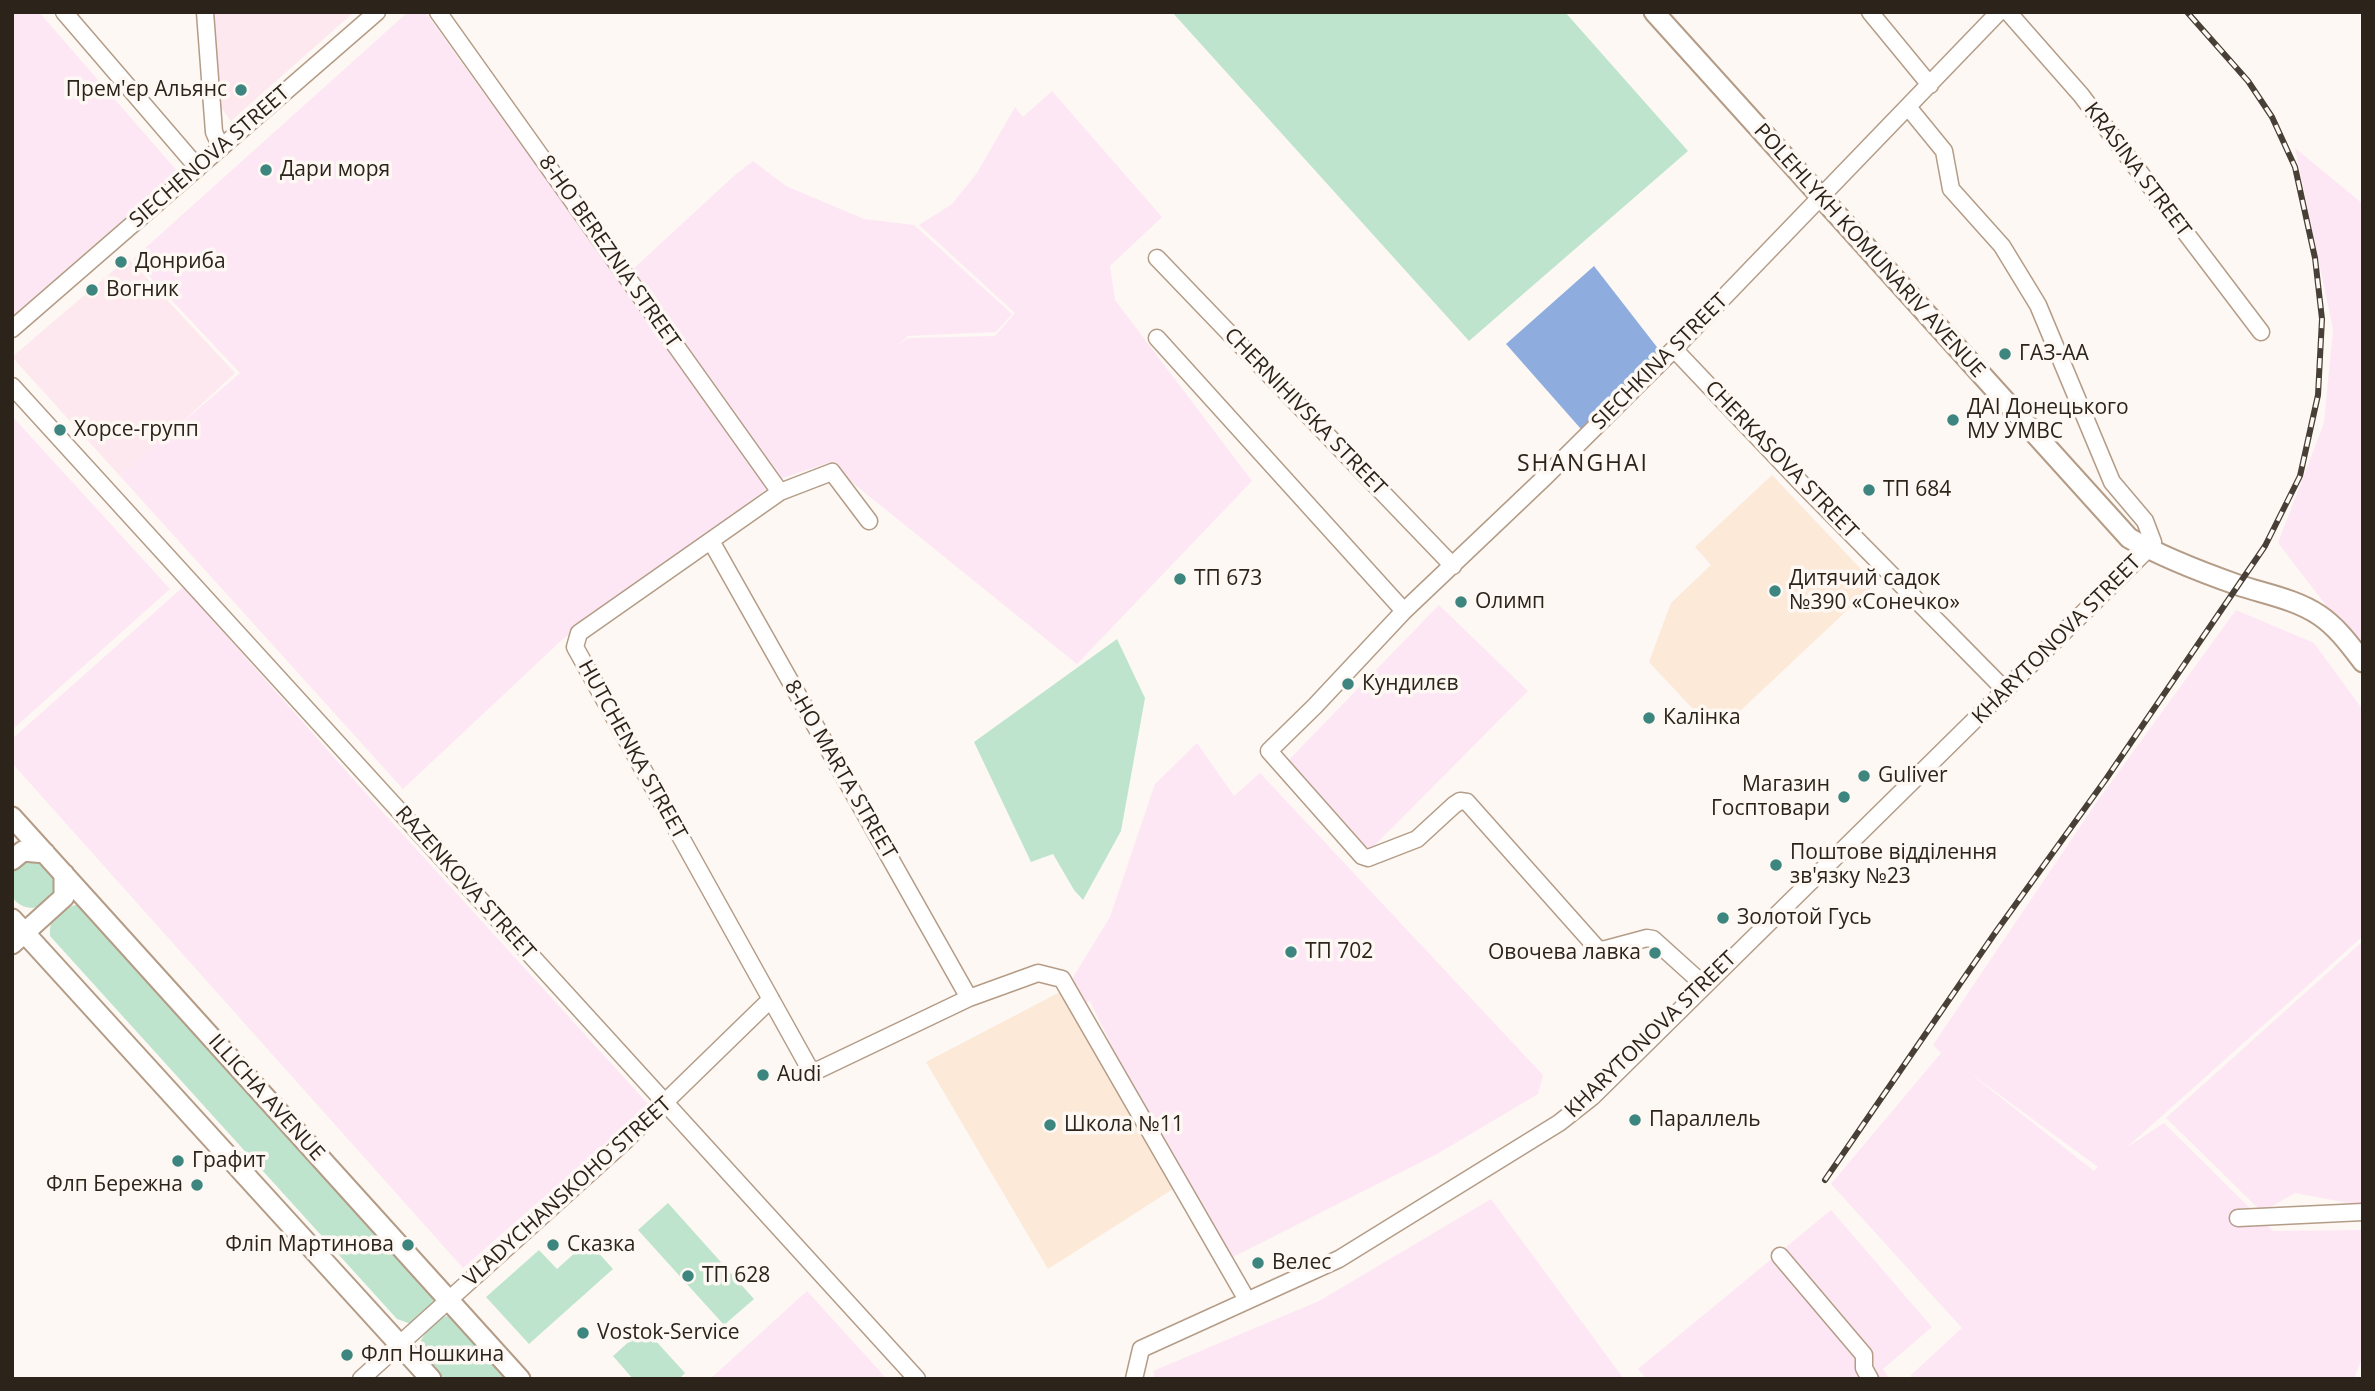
<!DOCTYPE html>
<meta charset="utf-8">
<style>
body{margin:0}
#map{position:relative;width:2375px;height:1391px;overflow:hidden;background:#fdf8f3;font-family:"Open Sans",sans-serif}
canvas{display:block}
.frame{position:absolute;inset:0;border:14px solid #2c231a;pointer-events:none}
</style>
<div id="map">
<canvas width="2375" height="1391"></canvas>
<div class="frame"></div>
</div>
<script>
const g = document.querySelector('canvas').getContext('2d');
g.lineJoin = 'round';
function fill(path, color) { g.fillStyle = color; g.fill(path, 'evenodd'); }
function stroke(path, color, width, dash) { g.strokeStyle = color; g.lineWidth = width; g.lineCap = dash ? 'butt' : 'round'; g.setLineDash(dash || []); g.stroke(path); }
function label(font, color, halo, rows, align = 'center') {
  g.font = font + ' "Open Sans",sans-serif'; g.lineWidth = 7; g.setLineDash([]); g.textBaseline = 'middle'; g.strokeStyle = halo; g.fillStyle = color; for (const [text, x, y, turn = 0] of rows) {
    g.save(); g.translate(x, y); g.rotate((+turn || 0) * Math.PI / 180); g.textAlign = isNaN(turn) ? turn : align; if (halo) g.strokeText(text, 0, 0); g.fillText(text, 0, 0); g.restore();
  }
}
const commercial = new Path2D(`
 M212,12h142l-123,109 -13,-17z
 M128,258l107,115 -75,70 -40,33 -108,-119z`);
const industrial = new Path2D(`
 M12,12h27l139,160 -166,144z
 M408,12h17l344,475 -205,151 -161,151 -283,-313 120,-103 -107,-114z
 M1052,91l110,126 -52,49 5,34 137,181 -175,183 -249,-201 -48,16 -148,-209 103,-95 18,-14 33,25 78,33 50,6 98,89 -16,18 -88,4 -10,9 10,-7 87,-2 20,-23 -96,-88 33,-21 25,-31 38,-66 8,10z
 M2295,148l68,56v449l-85,-110 46,-120 9,-94z
 M12,416l158,173 -158,141z
 M183,587l196,221 270,297 -186,163 -451,-505v-24z
 M1439,605l89,86 -165,166 -84,-87z
 M2236,610l78,33 49,67v226l-237,212 38,-25 109,108 90,-1v125l-9,24h-443v-4l51,-47 -131,-144 110,-131 -8,-8 163,-242zM1967,1071l131,96 -4,4z
 M1197,743l37,53 26,-23 283,302 -5,19 -101,60 -206,104 -101,-174 -40,-83 -6,3 -12,-25 38,-62 45,-133z
 M2363,941v258l-4,6 -64,-12 -33,19 -96,-94z
 M1491,1199l133,180h-469l-2,-8 166,-70z
 M1831,1210l101,117 -49,42 6,9 -243,1 -8,-10z
 M807,1291l80,88h-177z`);
const built = new Path2D(`
 M1772,475l103,109 -136,128 -47,-4 -43,-46 22,-59 40,-38 -16,-18z
 M1062,991l111,198 -125,80 -122,-207z`);
const green = new Path2D(`
 M1172,12h393l123,139 -219,190z
 M1117,639l28,59 -24,133 -38,69 -9,-10 -21,-36 -22,8 -57,-120z
 M9 885a23 23 0 1 1 46 0a23 23 0 1 1-46 0Z
 M75,905l8,1 350,389 1,9 -23,20 -14,-5 -347,-383c-1,-19 7,-25 25,-31z
 M668,1203l86,96 -30,26 -86,-95z
 M588,1241l25,28 -84,75 -43,-47 53,-47 18,19z
 M446,1316l7,1 57,62h-65c-15,-16 -38,-30 -16,-49 5,-6 10,-11 17,-14z
 M644,1328l41,45 -6,6h-46l-20,-23z`);
const water = new Path2D(`
 M1594,266l66,85 -79,78 -75,-85z`);
const minor = new Path2D(`
 M64,12l134,156
 M205,12l9,120 7,16
 M438,12l342,480
 M1870,12l60,73
 M2008,12l73,83 180,237
 M1157,258l296,308
 M12,329l365,-317
 M1157,338l247,273
 M1674,349l128,135 204,207
 M12,386l905,993
 M869,521l-37,-49 -52,20 -201,141 -4,14 237,426 157,-75 69,-25 24,6 185,321
 M711,541l258,457
 M1704,985l-51,-46 -6,-1 -41,11 -7,1 -3,-3 -129,-145 -7,-1 -6,4 -37,34 -49,19 -6,-2 -93,-105 46,-45 89,-95 140,-133 130,-129 325,-337
 M2238,1218l125,-6
 M1780,1256l84,99v13l6,11
 M361,1379l262,-236 148,-144
 M1134,1379l7,-30 198,-90 220,-136 33,-26 556,-548 5,-7 -8,-21 -33,-39 -74,-177 -36,-59 -51,-57 -7,-38 -36,-44`);
const major = new Path2D(`
 M1654,12l475,526c33,19 72,34 109,47 27,9 57,14 81,30 18,12 31,30 44,47
 M12,817l508,562
 M12,860l11,-9 22,2
 M12,919l419,460
 M12,944l52,-47v-23`);
const rail = new Path2D(`
 M1825,1180l170,-247 111,-154 159,-233 35,-70 18,-81 4,-76 -7,-61 -20,-91 -23,-50 -24,-36 -61,-69`);
const markers = [
 [241,90,7,"#3d857f"],
 [266,170,7,"#3d857f"],
 [121,262,7,"#3d857f"],
 [92,290,7,"#3d857f"],
 [2005,354,7,"#3d857f"],
 [1953,420,7,"#3d857f"],
 [60,430,7,"#3d857f"],
 [1869,490,7,"#3d857f"],
 [1180,579,7,"#3d857f"],
 [1775,591,7,"#3d857f"],
 [1461,602,7,"#3d857f"],
 [1348,684,7,"#3d857f"],
 [1649,718,7,"#3d857f"],
 [1864,776,7,"#3d857f"],
 [1844,797,7,"#3d857f"],
 [1776,865,7,"#3d857f"],
 [1723,918,7,"#3d857f"],
 [1291,952,7,"#3d857f"],
 [1655,953,7,"#3d857f"],
 [763,1075,7,"#3d857f"],
 [1635,1120,7,"#3d857f"],
 [1050,1125,7,"#3d857f"],
 [178,1161,7,"#3d857f"],
 [197,1185,7,"#3d857f"],
 [408,1245,7,"#3d857f"],
 [553,1245,7,"#3d857f"],
 [1258,1263,7,"#3d857f"],
 [688,1276,7,"#3d857f"],
 [583,1333,7,"#3d857f"],
 [347,1355,7,"#3d857f"]
];
const poiNames = [
 ["Прем'єр Альянс",227,90,"right"],
 ["Дари моря",280,170],
 ["Донриба",135,262],
 ["Вогник",106,290],
 ["ГАЗ-АА",2019,354],
 ["ДАІ Донецького",1967,408],
 ["МУ УМВС",1967,432],
 ["Хорсе-групп",74,430],
 ["ТП 684",1883,490],
 ["ТП 673",1194,579],
 ["Дитячий садок",1789,579],
 ["№390 «Сонечко»",1789,603],
 ["Олимп",1475,602],
 ["Кундилєв",1362,684],
 ["Калінка",1663,718],
 ["Guliver",1878,776],
 ["Магазин",1830,785,"right"],
 ["Госптовари",1830,809,"right"],
 ["Поштове відділення",1790,853],
 ["зв'язку №23",1790,877],
 ["Золотой Гусь",1737,918],
 ["ТП 702",1305,952],
 ["Овочева лавка",1641,953,"right"],
 ["Audi",777,1075],
 ["Параллель",1649,1120],
 ["Школа №11",1064,1125],
 ["Графит",192,1161],
 ["Флп Бережна",183,1185,"right"],
 ["Фліп Мартинова",394,1245,"right"],
 ["Сказка",567,1245],
 ["Велес",1272,1263],
 ["ТП 628",702,1276],
 ["Vostok-Service",597,1333],
 ["Флп Ношкина",361,1355]
];
const streetNames = [
 ["SIECHENOVA STREET",210,157,-41],
 ["KRASINA STREET",2137,170,53],
 ["POLEHLYKH KOMUNARIV AVENUE",1869,251,48],
 ["8-HO BEREZNIA STREET",609,252,55],
 ["SIECHKINA STREET",1660,362,-45],
 ["CHERNIHIVSKA STREET",1305,412,46],
 ["CHERKASOVA STREET",1781,460,46],
 ["KHARYTONOVA STREET",2057,640,-45],
 ["HUTCHENKA STREET",632,750,61],
 ["8-HO MARTA STREET",840,770,60],
 ["RAZENKOVA STREET",465,883,48],
 ["KHARYTONOVA STREET",1651,1035,-44],
 ["ILLICHA AVENUE",266,1098,48],
 ["VLADYCHANSKOHO STREET",568,1192,-42]
];
const neighbourhoodNames = [
 ["SHANGHAI",1583,464]
];
fill(commercial, '#fde8ef');
fill(industrial, '#fde7f5');
fill(built, '#fce9d8');
fill(green, '#bfe4cd');
fill(water, '#8eadde');
stroke(minor, '#b49c87', 19);
stroke(major, '#b49c87', 23);
stroke(minor, '#fff', 16);
stroke(major, '#fff', 19);
stroke(rail, '#484037', 6);
stroke(rail, '#fdf8f3', 3.5, [10]);
for (const [x, y, r, color] of markers) { const dot = new Path2D(); dot.arc(x, y, r, 0, 2 * Math.PI); g.fillStyle = color; g.fill(dot); stroke(dot, '#fdf8f3', 2.5); }
label('21px', '#2c231a', '#fdf8f3', poiNames, 'left');
label('21px', '#2c231a', '#fdf8f3', streetNames);
g.letterSpacing = '2px';
label('23px', '#2c231a', '#fdf8f3', neighbourhoodNames);
g.letterSpacing = '0px';
</script>
